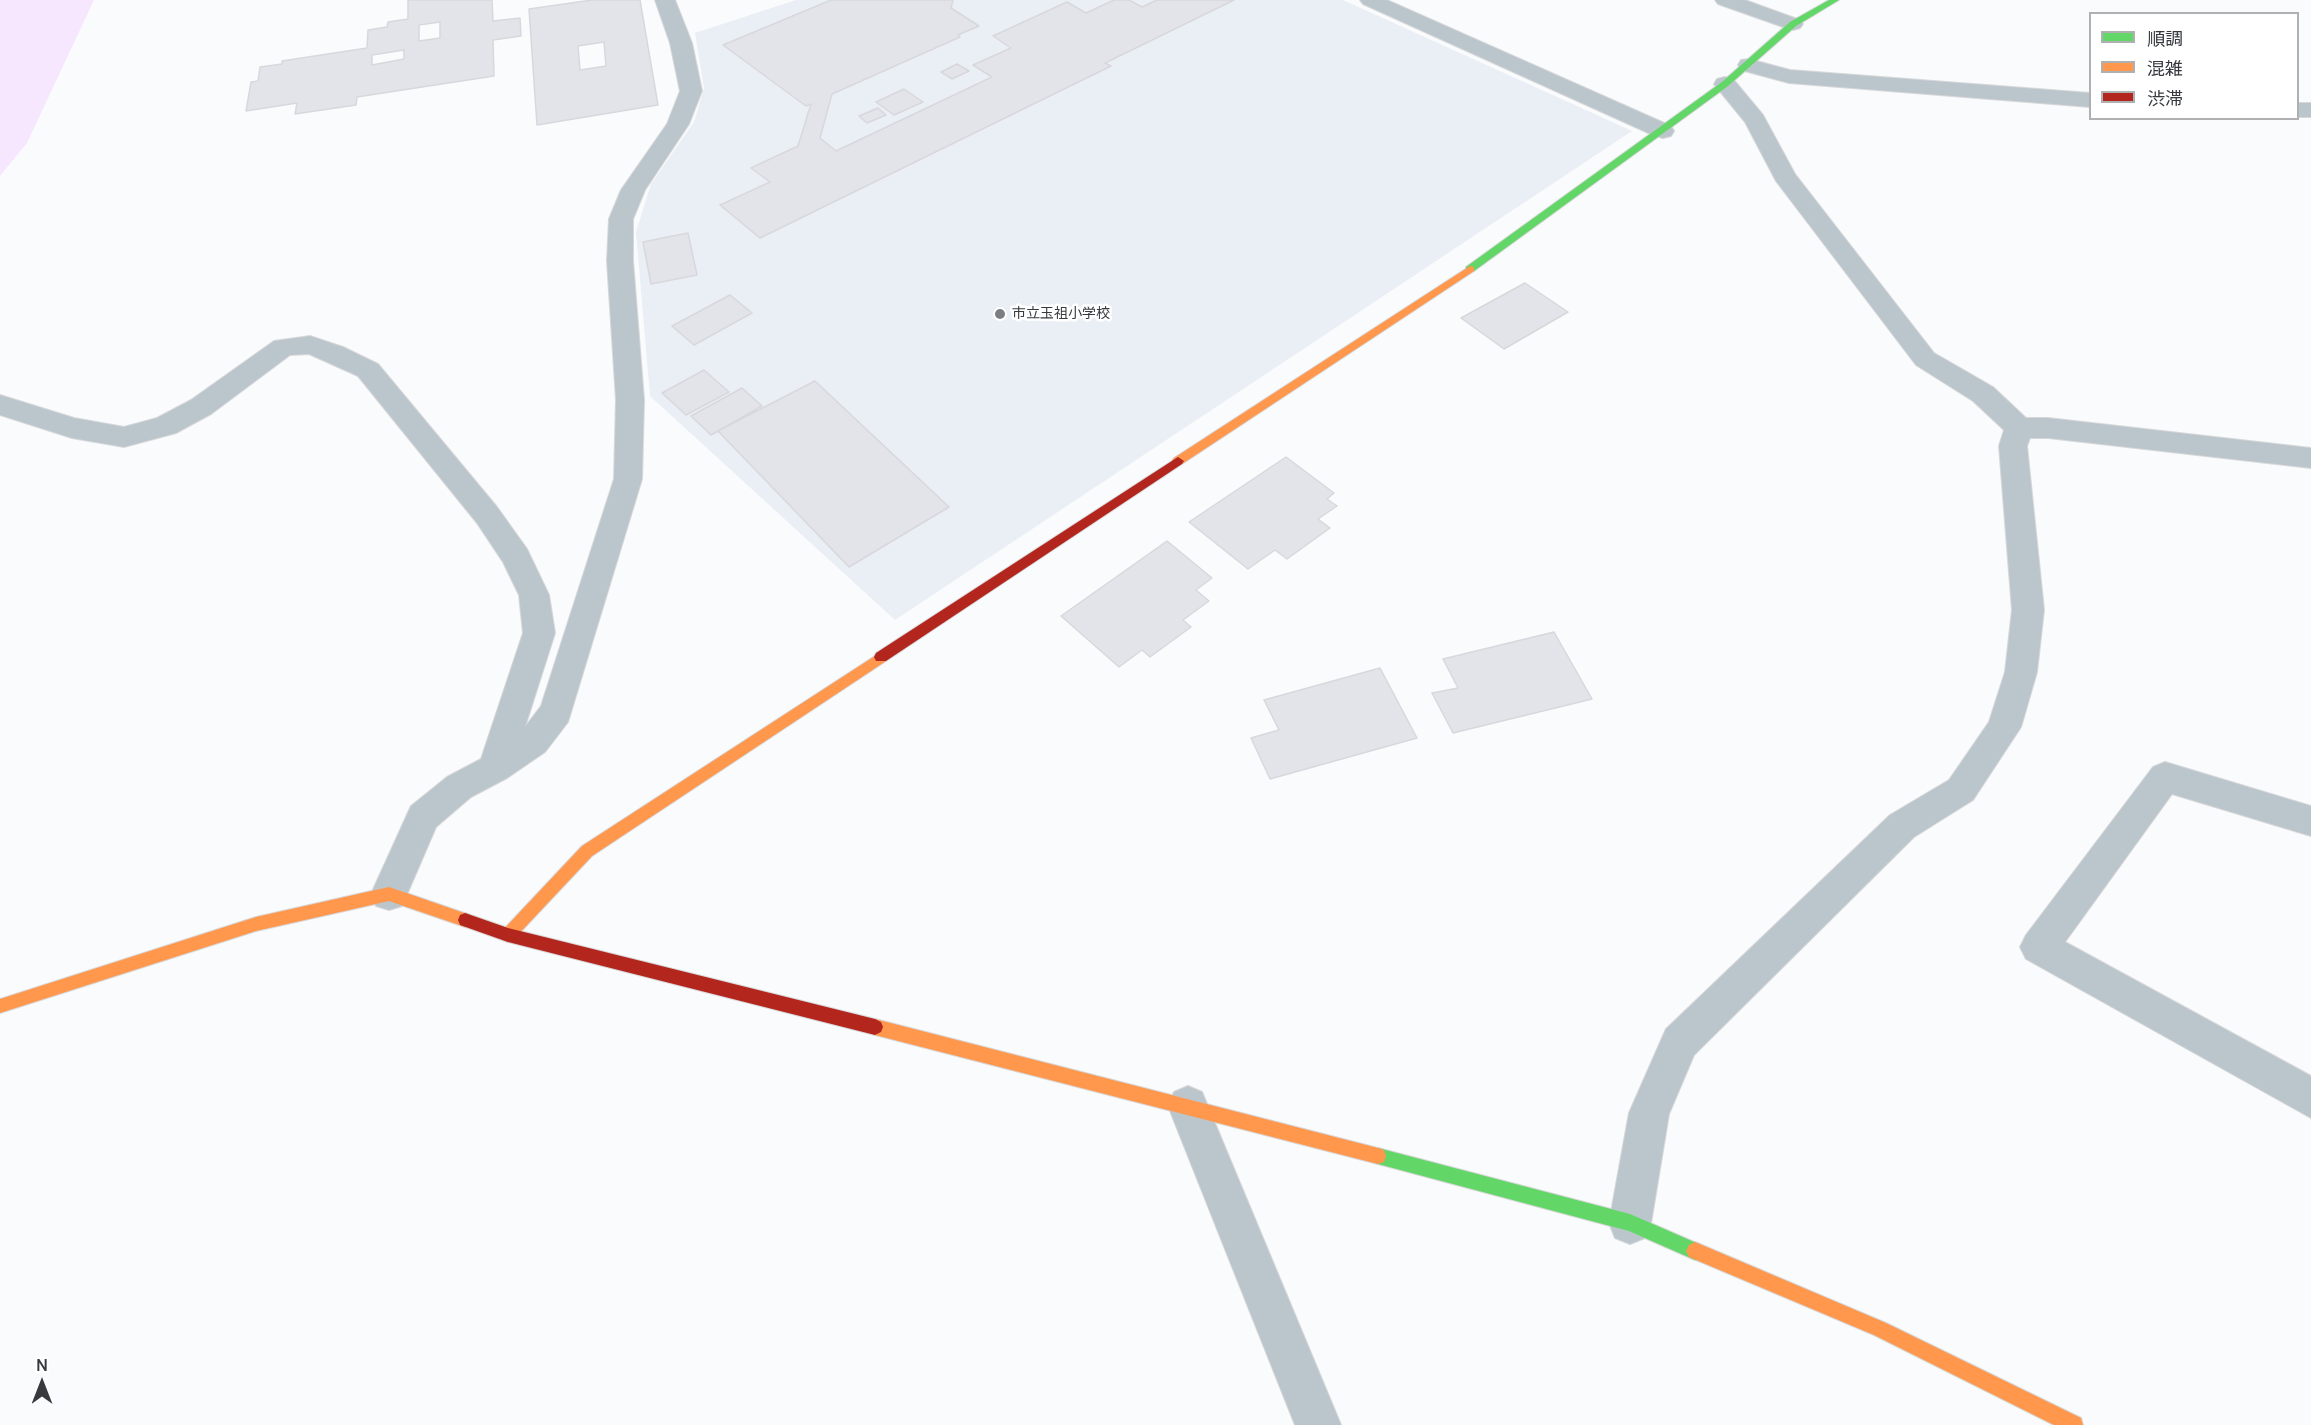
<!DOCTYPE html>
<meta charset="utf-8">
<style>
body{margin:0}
#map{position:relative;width:2311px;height:1425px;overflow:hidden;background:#fafbfd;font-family:Manrope,"Noto Sans JP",sans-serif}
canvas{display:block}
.legend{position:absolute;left:2089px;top:12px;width:210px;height:108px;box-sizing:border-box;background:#fff;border:2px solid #afb0b2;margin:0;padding:8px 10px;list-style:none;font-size:18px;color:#36393e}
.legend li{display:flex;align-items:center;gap:12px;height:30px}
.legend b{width:30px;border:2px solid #afb0b2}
.north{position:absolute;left:12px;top:1353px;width:60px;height:60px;-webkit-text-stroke:4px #fff;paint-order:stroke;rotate:0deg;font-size:16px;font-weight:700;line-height:24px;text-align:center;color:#36393e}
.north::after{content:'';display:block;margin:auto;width:21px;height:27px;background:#36393e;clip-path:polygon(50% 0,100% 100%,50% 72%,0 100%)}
</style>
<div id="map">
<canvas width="2311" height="1425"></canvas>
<ul class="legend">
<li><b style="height:8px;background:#63d668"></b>順調</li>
<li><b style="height:8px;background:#ff974d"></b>混雑</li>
<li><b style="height:8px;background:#b3261e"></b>渋滞</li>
</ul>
<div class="north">N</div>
</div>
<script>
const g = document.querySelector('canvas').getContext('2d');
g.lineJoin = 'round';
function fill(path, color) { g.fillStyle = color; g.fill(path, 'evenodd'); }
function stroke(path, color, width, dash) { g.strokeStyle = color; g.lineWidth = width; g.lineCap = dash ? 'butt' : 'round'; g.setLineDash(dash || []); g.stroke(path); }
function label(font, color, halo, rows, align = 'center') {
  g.font = font + ' Manrope,"Noto Sans JP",sans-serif'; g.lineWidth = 5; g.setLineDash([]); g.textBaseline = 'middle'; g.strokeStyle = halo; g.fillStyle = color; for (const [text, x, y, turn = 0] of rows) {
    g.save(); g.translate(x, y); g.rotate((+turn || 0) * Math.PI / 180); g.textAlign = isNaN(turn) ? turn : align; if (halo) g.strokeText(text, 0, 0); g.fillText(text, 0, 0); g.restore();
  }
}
const built = new Path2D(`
 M796,0h547l289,131 -737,489 -245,-224 -14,-164 15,-48 43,-62 10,-34 -9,-55z`);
const green = new Path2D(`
 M0,0h94l-67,143 -27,33z`);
const building = new Path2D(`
 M408,0h84l1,21 27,-3 1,18 -28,4 1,36 -137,21 -1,8 -61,9 2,-11 -51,8 5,-29 7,-1 2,-14 22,-3v-3l85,-13 1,-18 19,-3 1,-5 20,-3zM440,22v16l-21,3v-16zM404,50v9l-32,6v-10z
 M592,0h48l18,105 -121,20 -8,-116zM604,42l2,24 -26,4 -2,-24z
 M831,0h122l-2,8 28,18 -21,9 2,2 -128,57 -12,44 16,13 156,-74 -19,-12 38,-17 -18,-12 74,-34 19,11 28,-13h15l13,7 15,-7h77l-129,63 6,3 -351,172 -40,-33 50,-23 -19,-14 47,-22 13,-42 -5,2 -83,-61z
 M957,64l12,7 -17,8 -11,-7z
 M904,89l19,13 -29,13 -18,-13z
 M878,108l8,7 -19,8 -8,-7z
 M688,233l9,42 -46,9 -8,-42z
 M1525,283l43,29 -64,37 -43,-31z
 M730,295l22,18 -58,32 -22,-19z
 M704,370l25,22 -43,23 -24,-22z
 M815,381l134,126 -100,60 -131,-136z
 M742,388l20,18 -51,29 -20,-19z
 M1286,457l48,36 -7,6 10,7 -19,13 12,9 -43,31 -12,-9 -27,19 -59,-47z
 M1167,541l45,37 -16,12 13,11 -26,19 8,7 -41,30 -8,-7 -23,17 -58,-51z
 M1554,632l38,67 -139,34 -21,-40 26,-5 -15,-29z
 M1380,668l37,70 -147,41 -19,-41 28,-8 -15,-30z`);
const street = new Path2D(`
 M655,0h20l17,43 10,48 -13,33 -44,66 -12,29v42l11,139 -2,79 -74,243 -23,30 -38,26 -36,19 -35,30 -34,79 -13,4 -13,-4 -5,-12 40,-88 36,-29 34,-18 42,-126 -4,-38 -16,-33 -26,-39 -119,-147 -49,-22 -19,1 -79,59 -35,19 -52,14 -52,-9 -72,-23v-20l74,23 50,9 33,-9 34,-18 83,-59 36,-5 33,11 35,17 119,143 30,42 22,46 6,38 -30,94 16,-21 73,-227 2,-79 -9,-139 2,-42 12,-29 46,-66 13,-33 -10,-48z
 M1360,0h27l284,126 3,5 -3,5 -8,2 -8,-2 -292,-132z
 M1715,0h30l55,20 3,4 -3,4 -7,2 -7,-2 -68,-24z
 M1749,59l41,11 300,23v14l-301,-24 -48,-13 -3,-5 3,-5z
 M1725,77l8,2 30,36 32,59 139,179 59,34 33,31h22l263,30v20l-263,-30h-18l-3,8 17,164 -7,62 -16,55 -48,73 -59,37 -220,218 -25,59 -18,109 -6,15 -15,6 -15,-6 -6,-15 20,-110 37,-84 224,-214 59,-35 40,-58 16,-50 7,-62 -13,-164 5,-16 -31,-29 -57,-36 -140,-184 -31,-59 -31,-38 3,-5z
 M2298,103h13v14h-13z
 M2165,762l146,44v30l-139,-42 -107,148 246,134v42l-285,-159 -6,-12 6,-12 127,-168z
 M1188,1086l14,6 139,333h-46l-127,-319 6,-14z`);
const fast = new Path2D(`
 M1829,0h10l-43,26 -68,60 -254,185h-8v-4l256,-185 68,-60z
 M1378,1148l252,66 71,31 3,6 -3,6 -6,3 -66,-29 -251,-67 -6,-2 -2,-6 2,-6z`);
const slow = new Path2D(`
 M1470,266l4,1v4l-292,193h-8l-2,-3 2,-3z
 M881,652l5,1 2,4 -2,4 -294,195 -79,84 -5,2 -5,-2 -3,-5 3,-5 79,-84z
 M389,887l81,28 2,5 -2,5 -5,2 -76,-26 -133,30 -256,82v-14l256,-82z
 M875,1019l503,129 6,2 2,6 -2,6 -6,2 -503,-129 -6,-3 -2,-5 2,-5z
 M1695,1242l191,81 195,95 2,7h-29l-180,-90 -185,-78 -3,-6 3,-6z`);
const jam = new Path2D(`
 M1178,457l6,4 -2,3 -296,197h-10l-2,-4 2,-4z
 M465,913l43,15 367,91 6,3 2,5 -2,5 -6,3 -367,-93 -48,-17 -2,-5 2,-5z`);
const markers = [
 [1000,314,6,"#7b7d81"]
];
const farPoinames = [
 ["市立玉祖小学校",1012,314]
];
fill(built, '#eaeef5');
fill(green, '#f6e7fe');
fill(building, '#e3e3ea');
stroke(building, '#d8d8dc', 1.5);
stroke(street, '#d8d8da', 2);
stroke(fast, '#d8d8da', 2);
stroke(slow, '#d8d8da', 2);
stroke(jam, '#d8d8da', 2);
fill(street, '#bbc6cc');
fill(fast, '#63d668');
fill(slow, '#ff974d');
fill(jam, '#b3261e');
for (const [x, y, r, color] of markers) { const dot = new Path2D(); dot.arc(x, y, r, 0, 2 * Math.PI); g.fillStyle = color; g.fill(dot); stroke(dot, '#fff', 2); }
label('14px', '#36393e', '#fff', farPoinames, 'left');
</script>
